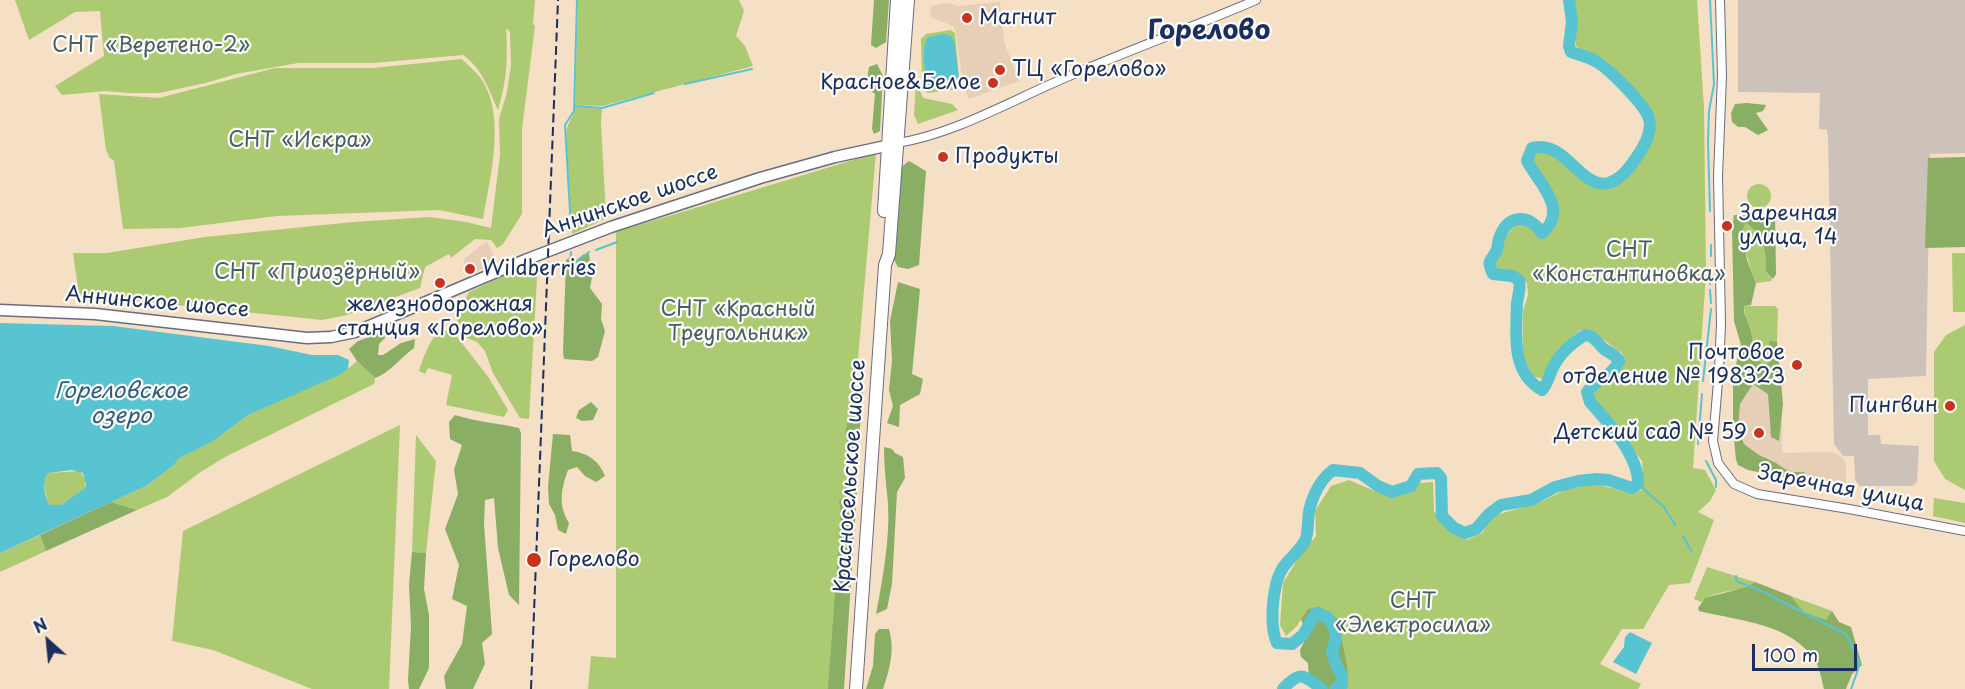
<!DOCTYPE html>
<meta charset="utf-8">
<style>
body{margin:0}
#map{position:relative;width:1965px;height:689px;overflow:hidden;background:#f5dfc5;font-family:"Playpen Sans",sans-serif}
canvas{display:block}
.north{position:absolute;left:18px;top:611px;width:60px;height:60px;-webkit-text-stroke:4px #fdfcf7;paint-order:stroke;rotate:333deg;font-size:16px;font-weight:700;line-height:24px;text-align:center;color:#1b2f5e}
.north::after{content:'';display:block;margin:auto;width:21px;height:27px;background:#1b2f5e;clip-path:polygon(50% 0,100% 100%,50% 72%,0 100%)}
.scale{position:absolute;left:1752px;top:644px;width:105px;height:27px;box-sizing:border-box;border:3px solid #1b2f5e;border-top:0;padding-left:8px;font-size:18px;line-height:21px;white-space:nowrap;color:#1b2f5e;-webkit-text-stroke:4px #fdfcf7;paint-order:stroke}
</style>
<div id="map">
<canvas width="1965" height="689"></canvas>
<div class="north">N</div>
<div class="scale">100 m</div>
</div>
<script>
const g = document.querySelector('canvas').getContext('2d');
g.lineJoin = 'round';
function fill(path, color) { g.fillStyle = color; g.fill(path, 'evenodd'); }
function stroke(path, color, width, dash) { g.strokeStyle = color; g.lineWidth = width; g.lineCap = dash ? 'butt' : 'round'; g.setLineDash(dash || []); g.stroke(path); }
function label(font, color, halo, rows, align = 'center') {
  g.font = font + ' "Playpen Sans",sans-serif'; g.lineWidth = 4.5; g.setLineDash([]); g.textBaseline = 'middle'; g.strokeStyle = halo; g.fillStyle = color; for (const [text, x, y, turn = 0] of rows) {
    g.save(); g.translate(x, y); g.rotate((+turn || 0) * Math.PI / 180); g.textAlign = isNaN(turn) ? turn : align; if (halo) g.strokeText(text, 0, 0); g.fillText(text, 0, 0); g.restore();
  }
}
const built = new Path2D(`
 M1000,2l4,40 15,39 -50,18 -6,-13 -7,-54 -3,-6 -23,-9 1,-11 16,-3 12,3z
 M487,241l10,22 -27,11 -6,-6v-9z
 M1777,379l5,4v70l48,-1 9,3 7,8v21l-107,-19 -3,-85z`);
const industrial = new Path2D(`
 M1738,0h227v153l-35,1 -4,222 -58,3v56h12l1,9 38,2 -2,36 -5,4h-53l-4,-7 -1,-23h-11l-9,-12 -6,-306 -1,-8 -8,-1 1,-36 -82,-1z`);
const green = new Path2D(`
 M15,0h520l-2,24 2,2 -13,103v85l-19,30 -6,4 -6,-8 -16,-1 -24,19 -2,-4 -24,13 -5,21 -73,27 -25,5 -243,-25 -6,-42h34l98,-16 148,-15 77,-5 36,5 25,6 9,-73 -1,-36 8,-27 4,-27 -1,-33 -4,-4c2,30 1,52 -8,82 -9,-20 -16,-42 -35,-55l-89,8h-76l-62,11 -30,9 -47,10h-31l-22,-2 -44,4 -7,-9 49,-30 -4,-45 -25,1 -46,28z
 M578,0h161l5,11 -8,25 9,10 8,20 -151,40 -27,-1z
 M1574,0h123l7,108 2,165 -13,195 12,2 11,20 -6,11 -12,11 16,8 -24,63 -21,2 -26,44h-21l-22,35 41,20 -3,5h-294l4,-19 -10,-51 -30,-10 -12,18 -10,9 -6,-11 3,-42 16,-26 17,-21 -1,-25 16,-25 18,-6 28,12 24,3 18,-12 14,-1 1,29 16,20 17,9 15,-7 10,-17 46,-13 29,-14 30,-5 32,9 13,-3 1,-15 -1,-14 -48,-63 -1,-8 16,-10 13,-13 1,-13c-16,-10 -24,-23 -43,-24l-23,20 -14,29 -10,-3 -10,-19v-46l5,-16 -1,-12 -9,-9h-12l-10,-6c-3,-14 10,-34 20,-44l13,2 10,11 15,-13c3,-29 -8,-41 -24,-63l1,-7 5,-4c32,-1 40,36 70,36 12,1 26,-14 32,-23 9,-13 19,-37 12,-52 -6,-10 -16,-19 -23,-28 -7,-9 -17,-20 -27,-26 -8,-5 -16,-5 -24,-11z
 M951,30l4,3 5,56 -33,4 -5,-10 -1,-44 5,-5z
 M462,59c6,7 15,13 20,21 24,37 8,98 1,139l-44,-9 -162,6 -97,12 -57,1 -9,-68 -5,-4 -3,-7 -7,-56 60,4 116,-30h98z
 M916,82l7,16 29,6 6,6 -40,14 -4,-9z
 M575,107l27,2 -1,15 5,91 -3,5 -31,14 -6,-101c1,-10 8,-16 9,-26z
 M876,153l-47,536h-241l3,-33 25,2v-426z
 M1747 196a12 12 0 1 1 24 0a12 12 0 1 1-24 0Z
 M1746,223c17,12 21,29 20,49l6,7 -1,2 -15,2c-7,-18 -12,-35 -15,-53z
 M1952,253h13v59h-12z
 M538,260l-9,159 -9,-1 -27,-45 -8,-22 -8,-9 -10,-4 -10,-13 1,-10 11,-23z
 M1744,306h31l3,3 -1,33 -6,-2 -3,8 3,13 -9,5c-9,-13 -8,-26 -13,-41 -2,-7 -5,-11 -5,-19z
 M1965,325v165l-20,-11 -11,-18v-109l12,-17z
 M451,329l38,49 19,32 -4,7 -58,-12 6,-30 -24,-7 -3,6 -6,-3c3,-10 10,-30 18,-37 4,-3 10,-4 14,-5z
 M357,361l18,17 -1,6 -147,72 -25,15 -35,26 -30,13 -26,-8 35,-16 27,-20 5,-8 34,-16 36,-27 100,-46z
 M400,425l-11,264h-77l-99,-39 -41,-9 11,-110z
 M416,435l20,26 -10,92 -14,-1z
 M80,471l5,8v9l-24,17h-11c-5,-8 -8,-23 -2,-32z
 M1934,498l31,5v20l-32,-7z
 M40,535l6,16 -46,21v-19z
 M1707,567l48,15c-12,11 -41,7 -54,20l-7,-3z
 M1791,596l41,15 -6,10 -22,-9z`);
const forest = new Path2D(`
 M874,0h15l-3,42 -10,6 -5,-3z
 M877,64l6,12 -3,55 -6,3 -2,-5 3,-35 -9,-7 3,-20z
 M1747,103l19,2 -3,6 -7,2 12,17 -10,5 -13,-8h-7l-6,-5 -1,-9 4,-9z
 M1965,157v90l-40,1 3,-90z
 M909,161l17,10 -7,94 -11,4 -10,-2 -5,-9 7,-90z
 M1734,215l41,1 1,58 -3,5 -7,-7c1,-20 -3,-37 -20,-49l-4,7 5,30 9,23 -5,22 -7,1c-1,8 3,12 5,19 5,15 4,28 13,41l9,-5 -3,-13 2,-8 7,2 6,62 -4,37 -8,-4 -3,-43 -15,-10 -13,20 -2,25 6,15 15,11 17,8 9,6 7,3h12l5,7 -6,2 -55,-11 -10,-5 -2,-5 -3,-32v-52l8,-31 -7,-24 -2,-93z
 M584,254h5l3,23 -2,11 12,16 -1,15 4,12 -7,26 -6,4 -28,-2 -1,-6 3,-93 4,-3 5,4z
 M898,282l22,7 -8,85 11,5 -3,15 -20,11 -1,22 -12,-4 6,-17 -4,-16 3,-29 -2,-40z
 M384,332l1,6 -6,6 -1,11h5l18,-12 14,-4 -1,9c-14,10 -23,24 -39,30l-18,-17 -8,-12 9,-8z
 M856,391l7,1 -5,57 -5,3c-10,-19 -9,-17 -3,-37 3,-8 2,-15 6,-24z
 M591,402l7,7 -5,11 -11,1 -6,-3 3,-8z
 M455,415c21,7 42,8 64,13l2,5 -2,172 -10,-10 -11,-47 -4,-50 -9,2 -1,24 8,110 -10,9 3,21 -12,25h-27l-2,-13 18,-32 5,-38 -15,-7 7,-34 -14,-36 13,-35 -4,-24 8,-25 -12,-6 -1,-17z
 M553,434l17,1 2,16c16,2 27,10 33,25l-9,6 -11,-6 -8,-9 -9,3c-7,19 -10,35 1,53l-3,11 -8,-4 -3,-15 -6,-11 -1,-17z
 M884,447l8,2 3,4 8,4 2,21 -8,14 -5,92 -5,25 -11,5c7,-37 14,-74 12,-111 -2,-19 -4,-37 -4,-56z
 M857,490l-13,199h-16l13,-177 -2,-12z
 M111,502l26,8 -91,41 -6,-16z
 M412,552l14,1 -2,36 5,26v53l-10,21h-10l-1,-9 3,-54 -2,-41z
 M1755,582l36,14 13,16 22,8 6,-9 7,11 12,5 11,38 -10,9 -6,15h-22c-2,-8 -4,-19 -8,-27 -24,-39 -77,-41 -117,-51l-1,-3 7,-10c12,-4 42,-9 50,-16z
 M1320,607l18,12 10,51 -4,19h-31l-4,-7 -1,-19 -7,-6 -1,-7 7,-14 -6,-17 7,-10z
 M879,629h10c6,21 1,39 -6,60h-17l7,-23 2,-32z`);
const water = new Path2D(`
 M944,34l6,1 4,5 5,38c-3,12 -17,10 -28,11 -7,-6 -10,-45 -3,-52z
 M0,323l113,3 156,20 43,9h26l11,5 -1,9 -9,6 -91,40 -36,27 -33,16 -6,8 -27,20 -146,67zM72,470l11,3 3,12 -1,3 -24,17h-11c-6,-8 -8,-23 -2,-32z
 M1630,632l22,11 -16,31 -23,-12 11,-15 1,-10z`);
const stream = new Path2D(`
 M685,84l67,-15
 M575,106l27,2 52,-15
 M1710,211l-2,-69 1,-31 5,-27 -4,-84
 M571,229l-6,-104 9,-14 3,-111
 M596,250l21,-8
 M1711,256v-11
 M570,261l5,2 14,-11
 M570,270l1,-18
 M1710,284v-15
 M1710,290l1,13
 M1703,381l8,-72
 M1698,444l4,-50
 M1706,461l10,19v7
 M1638,484l26,23 11,18
 M1683,536l9,16
 M1736,576v5l21,8 89,45 14,30 -9,25`);
const river = new Path2D(`
 M1283,689c18,-20 21,-13 39,0
 M1335,689l7,-4v-10l-5,-8 -5,-14 4,-15 -2,-11 -7,-10 -11,-4 -13,22 -11,9 -15,-1c-8,-17 -5,-60 7,-77 6,-8 16,-16 21,-25 3,-6 2,-12 3,-18 0,-19 10,-42 25,-53l27,3 18,13 14,6 19,-6 7,-12 19,-1 4,5 1,38 12,12 11,5 11,-4 13,-15 12,-9 30,-5 24,-13 23,-6 19,-2 11,1 24,8 6,-4c1,-28 -30,-62 -48,-82l-3,-10c9,-13 25,-15 32,-31 -4,-7 -8,-7 -15,-12 -7,-6 -9,-13 -19,-14 -16,10 -27,20 -34,37 -3,7 -4,13 -9,18 -31,-17 -26,-55 -25,-87 1,-7 4,-15 2,-23l-7,-4 -19,-2c-8,-16 0,-13 4,-25 1,-3 1,-7 2,-10 8,-25 29,-26 43,-6 28,-23 -4,-51 -15,-72l5,-13c34,-9 48,42 77,35 12,-4 20,-14 27,-25 8,-11 18,-28 12,-42 -6,-14 -38,-46 -51,-54 -7,-5 -17,-7 -26,-10l-2,-6 3,-24 -3,-22`);
const minor = new Path2D(`
 M1720,0l2,76 -4,100 3,148 -2,46 -6,71 5,22 16,21 23,10 92,15 116,22
 M897,143c54,-8 112,-41 163,-63 64,-28 131,-52 196,-80`);
const major = new Path2D(`
 M0,310l95,4 212,24 24,-1 24,-5 170,-72 86,-33 149,-49 75,-21 60,-13`);
const highway = new Path2D(`
 M884,211l13,-211
 M856,689l29,-424 4,-11 19,-254`);
const rail = new Path2D(`
 M531,689l27,-689`);
const markers = [
 [967,18,6,"#c8321e"],
 [1000,70,6,"#c8321e"],
 [993,83,6,"#c8321e"],
 [943,157,6,"#c8321e"],
 [1727,226,6,"#c8321e"],
 [470,269,6,"#c8321e"],
 [440,283,6,"#c8321e"],
 [1797,365,6,"#c8321e"],
 [1950,406,6,"#c8321e"],
 [1759,433,6,"#c8321e"],
 [534,560,8,"#c8321e"]
];
const poiNames = [
 ["Магнит",979,18],
 ["ТЦ «Горелово»",1012,70],
 ["Красное&Белое",981,83,"right"],
 ["Продукты",955,157],
 ["Заречная",1739,214],
 ["улица, 14",1739,238],
 ["Wildberries",482,269],
 ["железнодорожная",440,305,"center"],
 ["станция «Горелово»",440,329,"center"],
 ["Почтовое",1785,353,"right"],
 ["отделение № 198323",1785,377,"right"],
 ["Пингвин",1938,406,"right"],
 ["Детский сад № 59",1747,433,"right"],
 ["Горелово",548,560]
];
const parkNames = [
 ["СНТ «Веретено-2»",151,46],
 ["СНТ «Искра»",300,141],
 ["СНТ",1629,251],
 ["«Константиновка»",1629,275],
 ["СНТ «Приозёрный»",317,273],
 ["СНТ «Красный",738,310],
 ["Треугольник»",738,334],
 ["СНТ",1413,602],
 ["«Электросила»",1413,626]
];
const streetNames = [
 ["Аннинское шоссе",630,202,-19],
 ["Аннинское шоссе",157,303,5],
 ["Красносельское шоссе",851,476,-86],
 ["Заречная улица",1841,489,11]
];
const waterNames = [
 ["Гореловское",121,392],
 ["озеро",121,417]
];
const districtNames = [
 ["Горелово",1209,32]
];
fill(built, '#e7cfb7');
fill(industrial, '#cdc2b9');
fill(green, '#acca72');
fill(forest, '#89ae64');
fill(water, '#58c4d1');
stroke(stream, '#58c4d1', 2);
stroke(river, '#58c4d1', 12);
stroke(minor, '#676d82', 10);
stroke(major, '#676d82', 13);
stroke(highway, '#676d82', 14);
stroke(minor, '#fff', 8);
stroke(major, '#fff', 10);
stroke(highway, '#fff', 12);
stroke(rail, '#1b2f5e', 2, [9, 4.5]);
for (const [x, y, r, color] of markers) { const dot = new Path2D(); dot.arc(x, y, r, 0, 2 * Math.PI); g.fillStyle = color; g.fill(dot); stroke(dot, '#fdfcf7', 2); }
label('21px', '#1b2f5e', '#fdfcf7', poiNames, 'left');
label('21px', '#465e64', '#fdfcf7', parkNames);
label('21px', '#1b2f5e', '#fdfcf7', streetNames);
label('italic 22px', '#2d5c80', '#fdfcf7', waterNames);
label('bold 27px', '#1b2f5e', '#fdfcf7', districtNames);
</script>
